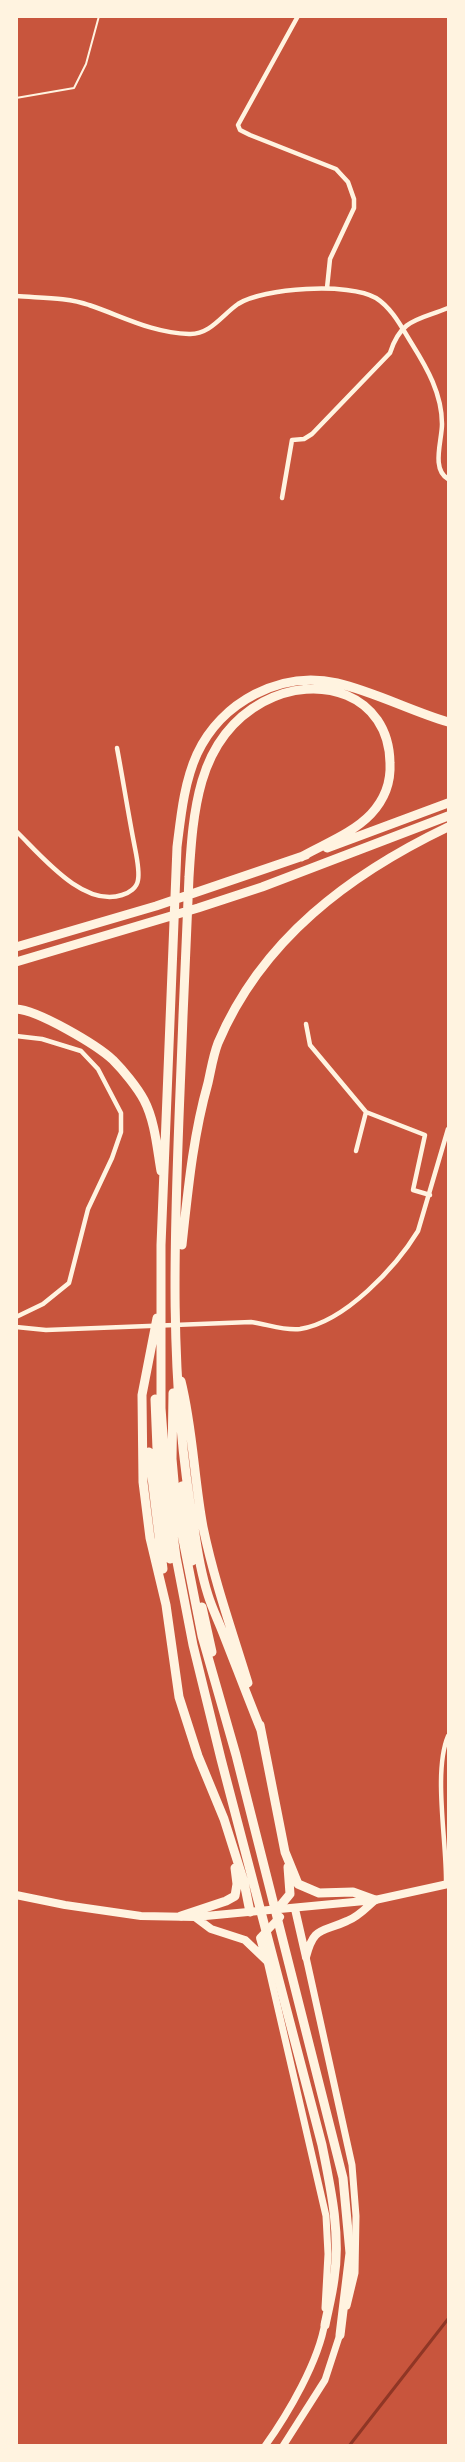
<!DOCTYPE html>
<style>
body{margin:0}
#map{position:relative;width:465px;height:2462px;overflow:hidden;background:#c8553d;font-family:Raleway,sans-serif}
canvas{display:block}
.frame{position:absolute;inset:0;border:18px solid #fff3e0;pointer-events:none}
</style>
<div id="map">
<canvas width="465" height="2462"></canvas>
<div class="frame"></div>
</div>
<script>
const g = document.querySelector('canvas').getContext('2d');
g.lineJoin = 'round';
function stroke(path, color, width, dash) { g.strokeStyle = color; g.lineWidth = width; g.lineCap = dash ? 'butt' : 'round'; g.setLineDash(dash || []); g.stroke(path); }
const stream = new Path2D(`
 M349,2446l99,-127`);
const service = new Path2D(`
 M16,98l58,-10 12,-24 13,-48`);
const minor = new Path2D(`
 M298,16l-60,109 2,5 10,5 86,34 12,13 6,17v9l-24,51 -3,29
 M16,296c24,2 51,1 73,9 33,11 63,28 100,29 21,1 33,-19 49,-30 25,-16 111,-22 138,-6 16,10 26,30 36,46 15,24 30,50 30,80 0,17 -11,45 6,55
 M282,498l10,-58 12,-1 8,-5 78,-81c11,-35 29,-33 58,-45
 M16,831c25,24 67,77 106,64 7,-2 15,-7 16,-15 2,-10 -2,-26 -4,-37 -6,-31 -11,-63 -17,-95
 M306,1024l4,21 56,67 59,23 -12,55 17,5
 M16,1036l26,3 39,12 17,18 23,44v19l-9,26 -24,51 -19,74 -26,21 -27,13
 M356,1151l10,-39
 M16,1327l30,3 205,-8c16,2 33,9 49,7 45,-7 96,-62 118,-98l30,-102
 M446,1884c1,-41 -13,-112 2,-148`);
const secondary = new Path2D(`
 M306,1957l46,208 4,51 -1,57 -8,33
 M267,1961l59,255 2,38 -3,54
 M265,2446c23,-32 54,-85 60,-124
 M283,2446l42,-66 16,-49`);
const primary = new Path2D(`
 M16,1895l49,10 76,11 54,1 180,-17 73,-16
 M295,1909l11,48
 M195,1917l16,12 34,11 22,21
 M306,1957c8,-31 15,-24 41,-36 11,-4 19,-13 28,-21
 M266,1959l-6,-21 20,-21`);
const motorway = new Path2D(`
 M327,848l121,-45
 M16,947l140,-41 150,-51
 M16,962l182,-54 64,-21 186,-71
 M16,1009c22,1 81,36 97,51 10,10 24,27 31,40 11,21 13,48 17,71
 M182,1245c6,-55 11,-109 26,-162 3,-13 5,-27 10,-40 44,-104 132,-169 230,-216
 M157,1318l-15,77 1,87 7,56 16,67 13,92 19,59 26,63 20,63 6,30
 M181,1381c12,48 13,98 22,146 11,53 29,104 45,156
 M173,1393l-1,66 4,45 26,132 34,119 107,423 7,75 -10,82
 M155,1399l3,75 12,85
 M149,1452l14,117
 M182,1486l10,75
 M202,1607l10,45
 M260,1725l25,127 13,32 21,9 34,-1 22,8
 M261,1730c-13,-32 -25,-64 -38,-97 -5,-13 -11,-25 -15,-38 -7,-22 -11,-46 -14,-68 -30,-168 -17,-342 -11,-511 2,-47 4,-93 6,-139 2,-32 4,-65 13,-96 10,-34 30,-62 61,-79 55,-30 126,-8 127,61 1,19 -6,37 -19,51 -18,19 -47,30 -70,43
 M276,1911l14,-17 -2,-27
 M181,1916l45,-15 9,-5 2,-12 -2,-16
 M325,2325c3,-15 7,-30 9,-46 7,-44 -3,-90 -12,-134l-101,-386 -28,-114 -17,-88 -9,-68 -6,-81v-163l16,-398c4,-32 7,-64 20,-93 24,-52 84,-84 140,-71 38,9 74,28 111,39`);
stroke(stream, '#8f3625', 3);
stroke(service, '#fff3e0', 2);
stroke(minor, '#fff3e0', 4.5);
stroke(secondary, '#fff3e0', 7);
stroke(primary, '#fff3e0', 8);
stroke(motorway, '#fff3e0', 9);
</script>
